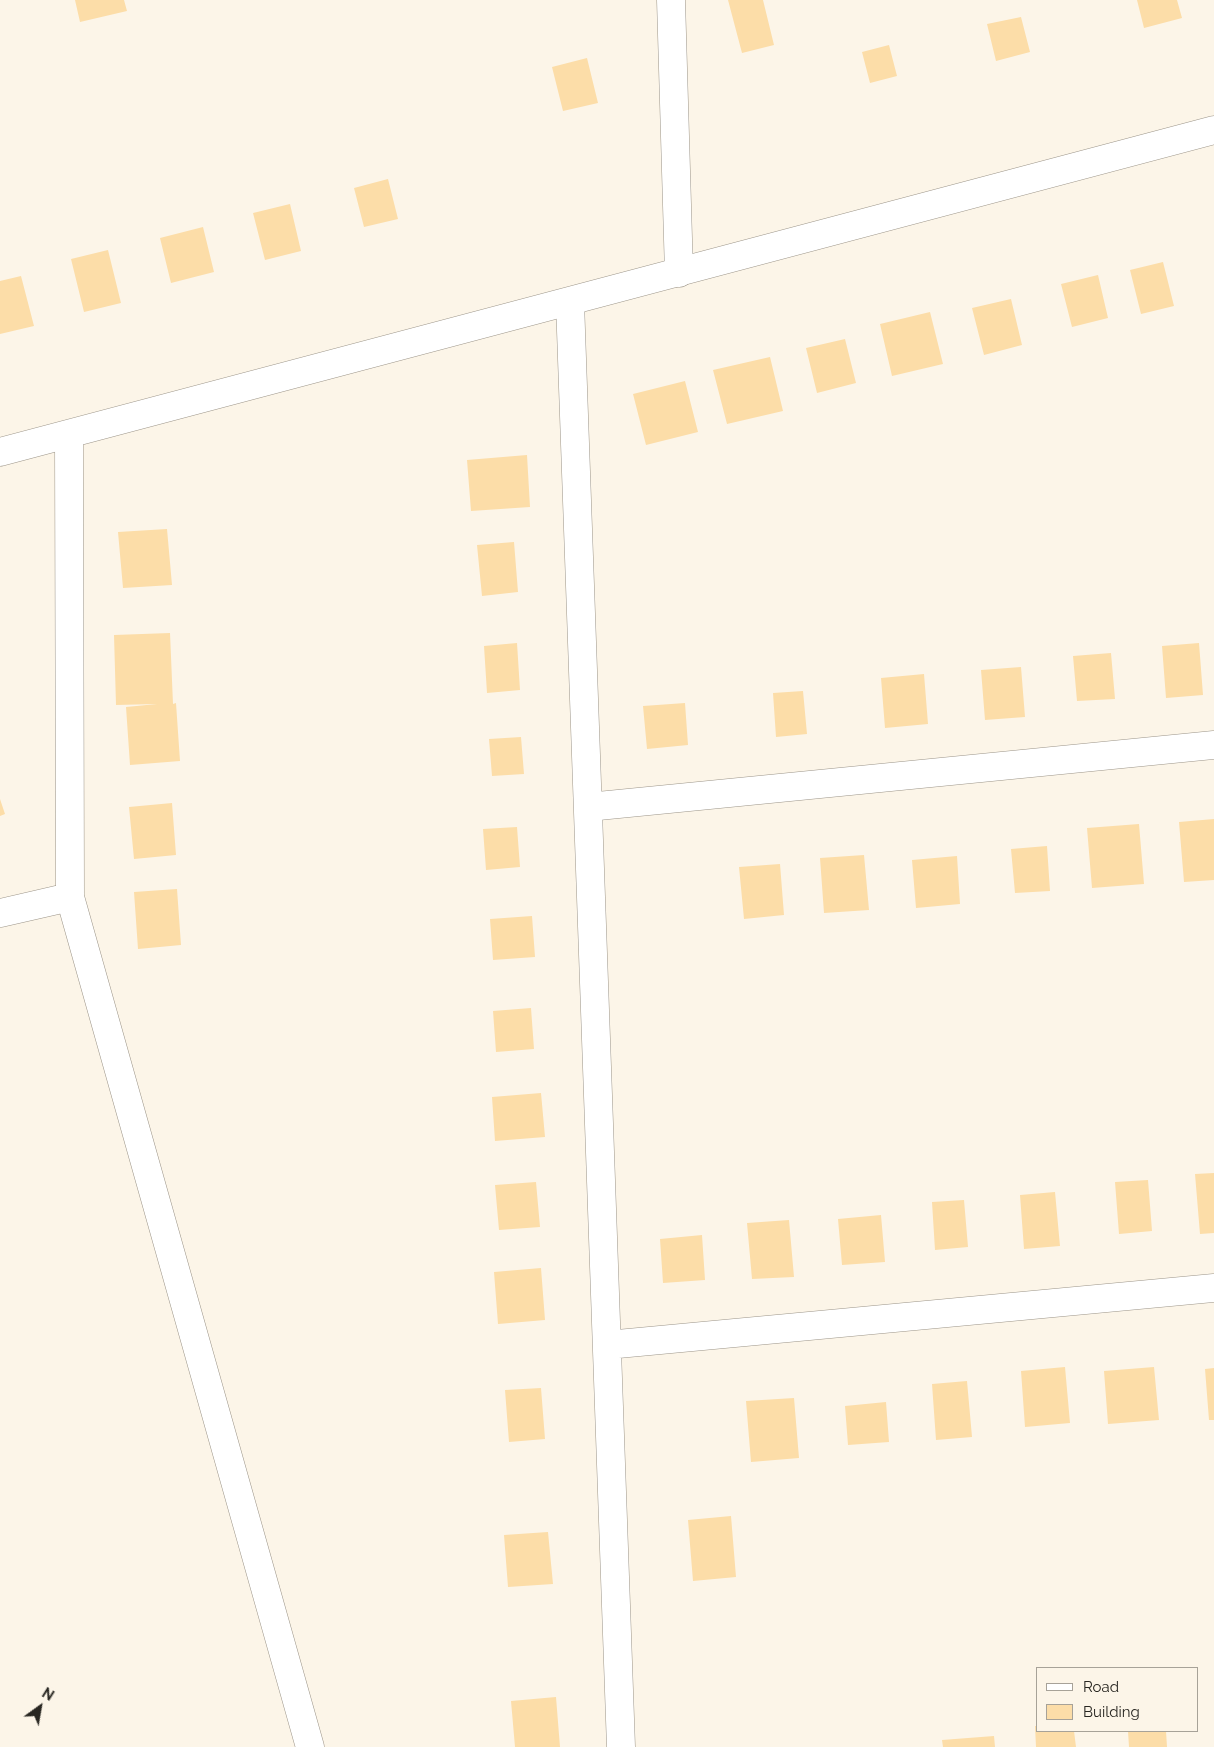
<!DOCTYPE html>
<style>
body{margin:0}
#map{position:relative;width:1214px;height:1747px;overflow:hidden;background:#fcf5e8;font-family:Raleway,sans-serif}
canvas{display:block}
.legend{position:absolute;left:1036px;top:1667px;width:162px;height:65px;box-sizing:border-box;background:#fcf5e8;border:1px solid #a7a298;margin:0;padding:6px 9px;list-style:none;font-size:15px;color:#282621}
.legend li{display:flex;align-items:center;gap:10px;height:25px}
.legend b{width:25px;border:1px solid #a7a298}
.north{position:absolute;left:15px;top:1682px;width:50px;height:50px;-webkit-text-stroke:4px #fcf5e8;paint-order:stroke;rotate:32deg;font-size:14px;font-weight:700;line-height:20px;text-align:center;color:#282621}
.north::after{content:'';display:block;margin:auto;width:18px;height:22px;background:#282621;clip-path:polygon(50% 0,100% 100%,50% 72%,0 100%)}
</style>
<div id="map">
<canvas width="1214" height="1747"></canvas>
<ul class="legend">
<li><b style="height:6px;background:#fff"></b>Road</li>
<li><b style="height:14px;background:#fcdda8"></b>Building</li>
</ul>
<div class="north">N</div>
</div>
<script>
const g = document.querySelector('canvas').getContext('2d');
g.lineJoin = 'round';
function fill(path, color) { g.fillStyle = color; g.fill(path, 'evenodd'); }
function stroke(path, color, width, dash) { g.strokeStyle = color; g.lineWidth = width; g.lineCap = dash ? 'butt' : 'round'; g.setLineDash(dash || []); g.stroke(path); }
const building = new Path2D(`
 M75,0h49l3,11 -47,11z
 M728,0h35l11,45 -32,8z
 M1137,0h40l5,18 -38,10z
 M1021,17l9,35 -34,9 -9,-37z
 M889,45l8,31 -27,7 -8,-31z
 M587,58l11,45 -35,8 -11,-44z
 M388,179l10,40 -34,8 -10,-39z
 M290,204l11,47 -36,9 -12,-47z
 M203,227l11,45 -43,11 -11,-45z
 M108,250l13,53 -37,9 -13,-53z
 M1163,262l11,44 -33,8 -11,-44z
 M1098,275l10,43 -36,9 -11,-43z
 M21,276l13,50 -34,8v-53z
 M1011,299l11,46 -38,10 -12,-47z
 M930,312l13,52 -51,12 -12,-52z
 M845,339l11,44 -39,10 -11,-45z
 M770,357l13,54 -56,13 -14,-54z
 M685,381l13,51 -52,13 -13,-51z
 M527,455l3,52 -59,4 -4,-51z
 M167,529l5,56 -49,3 -5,-56z
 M514,542l4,50 -36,4 -5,-51z
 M170,633l3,71 3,-1 4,58 -50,4 -4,-58 31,-3 -41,1 -2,-70z
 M517,643l3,47 -33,3 -3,-47z
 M1199,643l4,52 -37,3 -4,-52z
 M1111,653l4,46 -38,2 -4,-45z
 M1021,667l4,50 -40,3 -4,-50z
 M924,674l4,50 -43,4 -4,-50z
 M803,691l4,43 -31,3 -3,-44z
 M685,703l3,42 -41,4 -4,-43z
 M521,737l3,37 -32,2 -3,-37z
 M0,799l5,15 -5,2z
 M172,803l4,52 -42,4 -5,-52z
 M1214,819v61l-30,2 -5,-60z
 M1139,824l5,60 -52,4 -5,-60z
 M517,827l3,40 -34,3 -3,-41z
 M1047,846l3,45 -35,2 -4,-44z
 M864,855l5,55 -45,3 -4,-55z
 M957,856l3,48 -44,4 -4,-48z
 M780,864l4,51 -40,4 -5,-52z
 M177,889l4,56 -43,4 -4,-57z
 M532,916l3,41 -42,3 -3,-41z
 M531,1008l3,41 -38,3 -3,-41z
 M541,1093l4,44 -50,4 -3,-44z
 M1214,1173v60l-14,1 -5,-60z
 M1148,1180l4,51 -33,3 -4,-52z
 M536,1182l4,45 -41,3 -4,-45z
 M1055,1192l5,54 -36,3 -4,-54z
 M964,1200l4,47 -33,3 -3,-48z
 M881,1215l4,47 -43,3 -4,-46z
 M789,1220l5,57 -42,2 -5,-56z
 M702,1235l3,45 -42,3 -3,-44z
 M541,1268l4,52 -47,4 -4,-52z
 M1065,1367l5,56 -45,4 -4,-56z
 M1154,1367l5,53 -51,4 -4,-53z
 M1214,1368v52h-5l-4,-51z
 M967,1381l5,56 -36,3 -4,-56z
 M541,1388l4,51 -36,3 -4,-52z
 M794,1398l5,60 -48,4 -5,-61z
 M886,1402l3,40 -41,3 -3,-39z
 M731,1516l5,61 -43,4 -5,-61z
 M548,1532l5,52 -45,3 -4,-52z
 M556,1697l4,50h-45l-4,-46z
 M1035,1726h3v5h36l2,16h-40z
 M1128,1731h38l1,16h-38z
 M994,1736l1,11h-52l-1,-7z`);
const minor = new Path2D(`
 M671,0l8,273
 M570,302l51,1445
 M69,435l1,462 240,850
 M588,807l626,-62
 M0,913l70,-16
 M607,1345l607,-57`);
const tertiary = new Path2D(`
 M0,452l1214,-322`);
fill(building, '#fcdda8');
stroke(minor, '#9c9589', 29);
stroke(tertiary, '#9c9589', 29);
stroke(minor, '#fff', 28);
stroke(tertiary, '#fff', 28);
</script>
